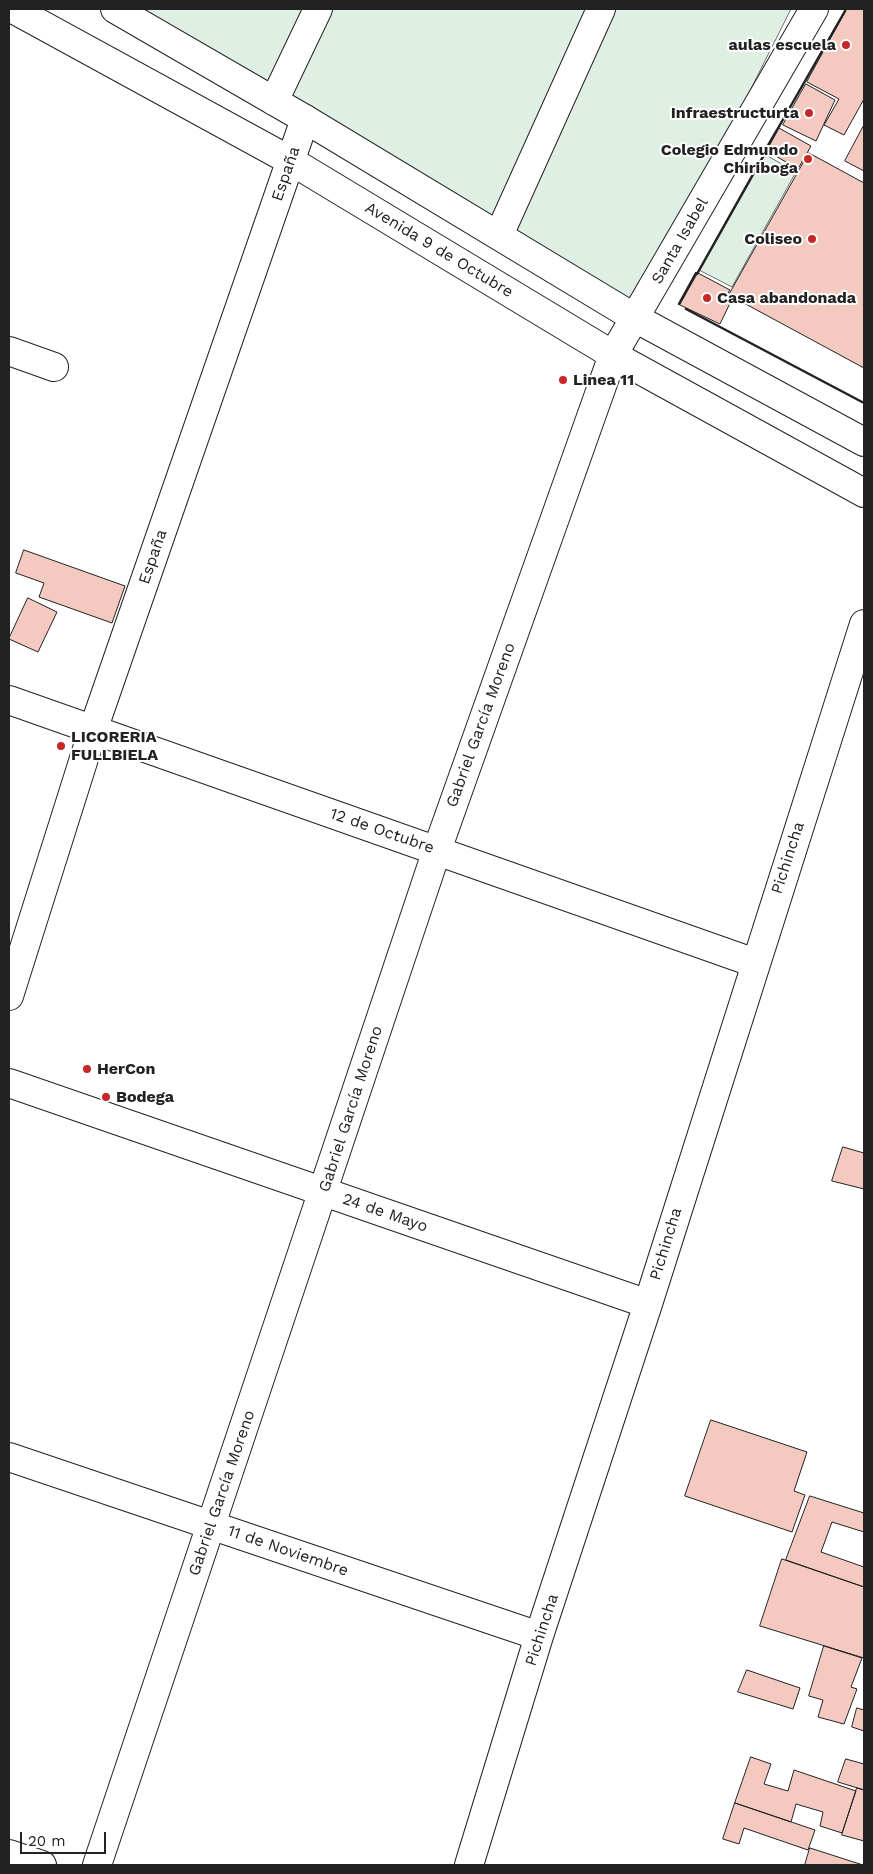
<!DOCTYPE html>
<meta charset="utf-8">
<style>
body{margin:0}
#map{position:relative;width:873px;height:1874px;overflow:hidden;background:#fff;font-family:"Work Sans",sans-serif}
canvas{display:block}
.frame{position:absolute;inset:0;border:10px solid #222;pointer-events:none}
.scale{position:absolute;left:20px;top:1832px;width:86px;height:22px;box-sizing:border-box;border:2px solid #222;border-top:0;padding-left:6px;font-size:15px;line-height:18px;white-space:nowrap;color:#222;-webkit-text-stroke:4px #fff;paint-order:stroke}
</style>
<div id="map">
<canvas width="873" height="1874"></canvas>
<div class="frame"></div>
<div class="scale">20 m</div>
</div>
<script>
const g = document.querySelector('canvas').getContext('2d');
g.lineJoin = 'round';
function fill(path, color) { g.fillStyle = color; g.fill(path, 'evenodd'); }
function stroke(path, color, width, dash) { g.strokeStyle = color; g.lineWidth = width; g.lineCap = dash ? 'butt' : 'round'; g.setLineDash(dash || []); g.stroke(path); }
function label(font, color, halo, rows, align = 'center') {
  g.font = font + ' "Work Sans",sans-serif'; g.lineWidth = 4; g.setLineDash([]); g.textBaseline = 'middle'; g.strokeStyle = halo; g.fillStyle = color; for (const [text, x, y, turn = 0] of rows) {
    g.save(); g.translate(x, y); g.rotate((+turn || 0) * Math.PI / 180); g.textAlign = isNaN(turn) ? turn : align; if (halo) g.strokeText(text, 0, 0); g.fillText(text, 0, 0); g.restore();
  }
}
const green = new Path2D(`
 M144,9h647l-149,297z
 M764,154l32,18 -64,115 -33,-17z`);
const building = new Path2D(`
 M847,9h17v90l-20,36 -20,-10 15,-26 -32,-17z
 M806,84l29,16 -19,41 -33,-16z
 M864,125v46l-19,-10z
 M779,128l32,18 -13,23 -31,-18z
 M809,153l55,30v185l-135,-73z
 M698,273l32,17 -4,6 6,3 -12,25 -40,-19z
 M24,550l101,36 -13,37 -73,-26 5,-14 -28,-10z
 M28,598l29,14 -19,40 -29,-13z
 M843,1147l21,6v36l-32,-8z
 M711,1420l96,32 -13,39 11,4 -13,37 -107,-36z
 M810,1496l54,17v19l-32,-10 -11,30 43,15v20l-78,-27z
 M782,1559l82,28v71l-104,-32z
 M824,1646l38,12 -11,29 6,2 -13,35 -26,-7 5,-17 -14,-4z
 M747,1670l53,18 -7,21 -55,-17z
 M857,1708l7,2v21l-12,-4z
 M751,1757l20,7 -7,20 24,7 6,-21 62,21 -14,42 -22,-7 3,-14 -27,-8 -5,18 -56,-19z
 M846,1759l18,5v26l-26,-8z
 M857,1788l7,2v51l-22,-6z
 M735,1803l80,27 -7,20 -64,-22 -5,16 -16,-5z
 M810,1848l53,17h-58z`);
const minor = new Path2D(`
 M274,101l44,-92
 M499,235l102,-226
 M9,351l45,16
 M9,700l746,263
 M9,996l84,-266 212,-611
 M9,1083l639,221
 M9,1457l530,179
 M9,1854l33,11
 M97,1865l340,-1015 176,-495 201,-346
 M469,1865l70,-229 109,-332 216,-680`);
const major = new Path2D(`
 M13,9l278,152 322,194 251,138
 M115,9l190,110 330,199 229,124`);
const wall = new Path2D(`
 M777,130l68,-119
 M766,149l11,-19
 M697,274l71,-126
 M679,304l17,-31
 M686,309l178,94`);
const markers = [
 [846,45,5,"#c62828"],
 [809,113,5,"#c62828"],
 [808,159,5,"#c62828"],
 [812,239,5,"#c62828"],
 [707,298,5,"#c62828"],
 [563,380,5,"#c62828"],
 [61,746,5,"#c62828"],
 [87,1069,5,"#c62828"],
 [106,1097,5,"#c62828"]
];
const poiNames = [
 ["aulas escuela",836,45,"right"],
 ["Infraestructurta",799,113,"right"],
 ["Colegio Edmundo",798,150,"right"],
 ["Chiriboga",798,168,"right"],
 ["Coliseo",802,239,"right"],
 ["Casa abandonada",717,298],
 ["Linea 11",573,380],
 ["LICORERIA",71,737],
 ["FULLBIELA",71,755],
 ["HerCon",97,1069],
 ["Bodega",116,1097]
];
const streetNames = [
 ["España",286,174,-71],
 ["Santa Isabel",680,241,-60],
 ["Avenida 9 de Octubre",439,250,31],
 ["España",153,557,-71],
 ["Gabriel García Moreno",481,725,-70],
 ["12 de Octubre",382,831,19],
 ["Pichincha",788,858,-72],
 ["Gabriel García Moreno",351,1109,-72],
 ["24 de Mayo",385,1213,19],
 ["Pichincha",666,1244,-73],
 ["Gabriel García Moreno",222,1493,-71],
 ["11 de Noviembre",288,1551,19],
 ["Pichincha",542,1630,-72]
];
fill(green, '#e0efe3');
stroke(green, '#6f6f6f', 1);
fill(building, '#f3c9c0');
stroke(building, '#222', 1);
stroke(minor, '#222', 30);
stroke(major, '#222', 30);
stroke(minor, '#fff', 28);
stroke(major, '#fff', 28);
stroke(wall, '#222', 2.5);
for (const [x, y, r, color] of markers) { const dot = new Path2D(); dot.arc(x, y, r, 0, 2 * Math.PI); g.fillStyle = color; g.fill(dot); stroke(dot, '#fff', 2); }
label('bold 16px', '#222', '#fff', poiNames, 'left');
label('16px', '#222', '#fff', streetNames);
</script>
